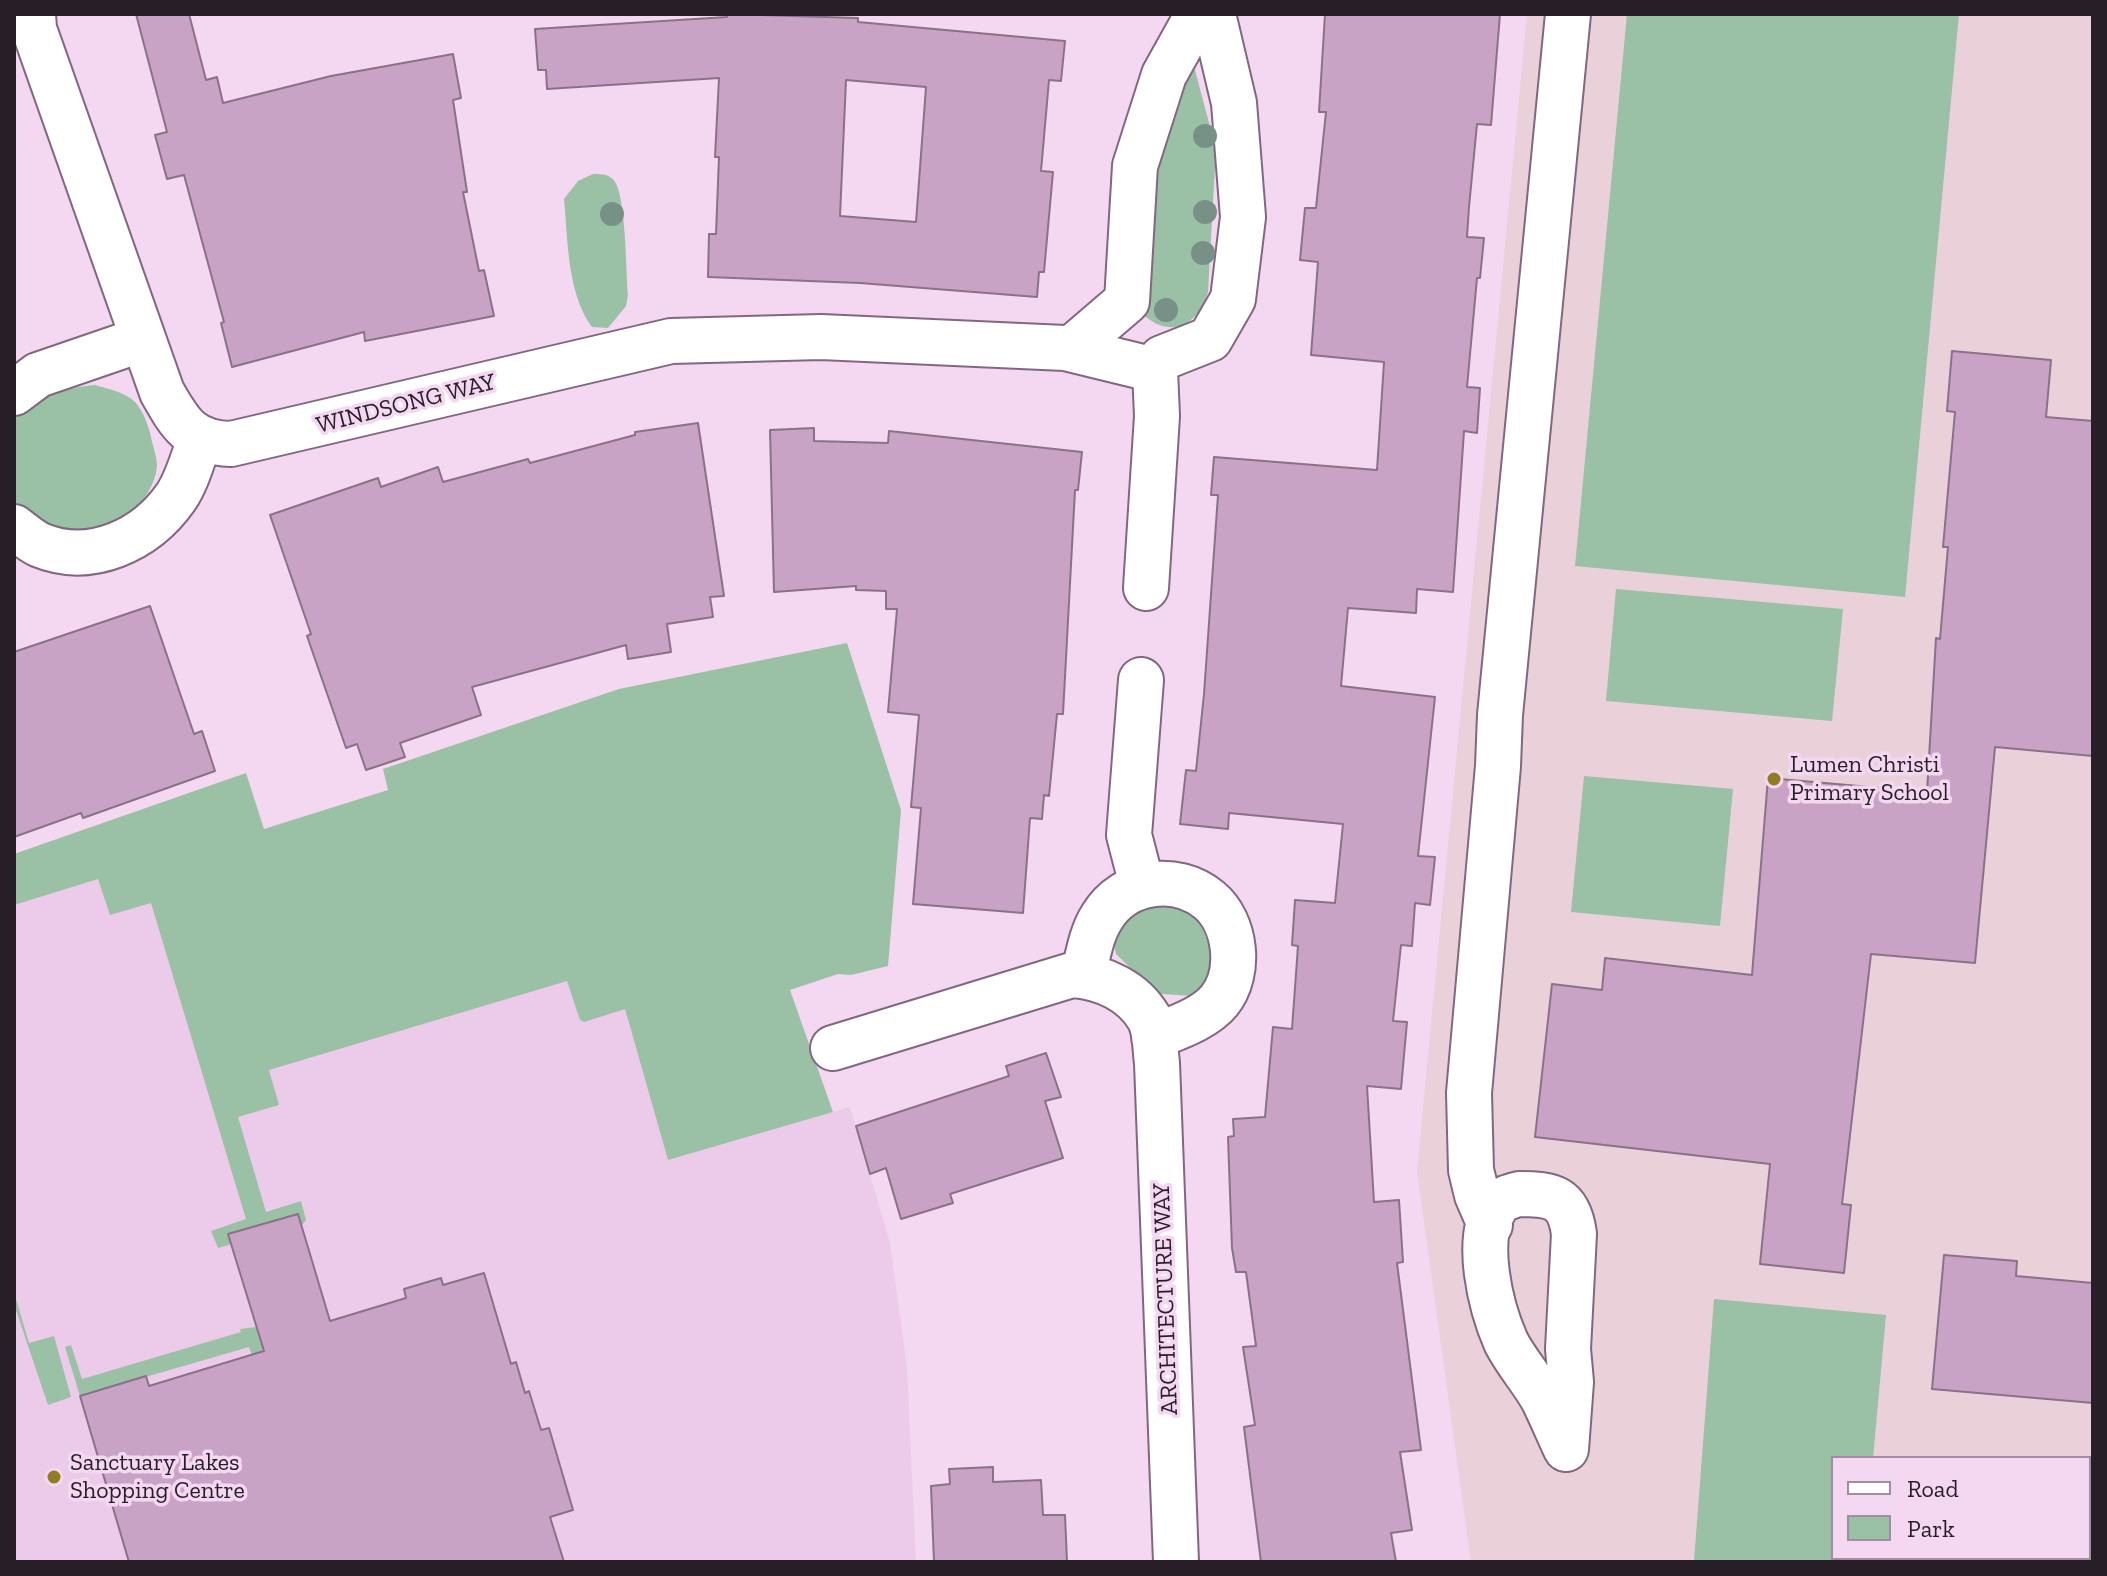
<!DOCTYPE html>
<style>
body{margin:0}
#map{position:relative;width:2107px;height:1576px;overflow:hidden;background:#f4d7f1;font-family:"Zilla Slab",serif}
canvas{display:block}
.frame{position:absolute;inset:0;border:16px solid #281e27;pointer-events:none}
.legend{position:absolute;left:1831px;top:1456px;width:260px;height:104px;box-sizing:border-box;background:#f4d7f1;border:2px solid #a28da0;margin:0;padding:10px 14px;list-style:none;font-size:24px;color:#281e27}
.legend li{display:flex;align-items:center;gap:16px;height:40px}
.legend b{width:40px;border:2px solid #a28da0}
</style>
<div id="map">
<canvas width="2107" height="1576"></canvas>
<div class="frame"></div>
<ul class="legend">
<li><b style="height:10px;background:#fff"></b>Road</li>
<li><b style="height:22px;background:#9ac0a5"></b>Park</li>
</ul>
</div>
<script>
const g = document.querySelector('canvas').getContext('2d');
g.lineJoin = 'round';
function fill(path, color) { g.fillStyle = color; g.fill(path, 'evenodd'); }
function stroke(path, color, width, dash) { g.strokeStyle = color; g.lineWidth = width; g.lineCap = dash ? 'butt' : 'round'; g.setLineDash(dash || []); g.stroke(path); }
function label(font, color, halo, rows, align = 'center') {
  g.font = font + ' "Zilla Slab",serif'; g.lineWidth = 7; g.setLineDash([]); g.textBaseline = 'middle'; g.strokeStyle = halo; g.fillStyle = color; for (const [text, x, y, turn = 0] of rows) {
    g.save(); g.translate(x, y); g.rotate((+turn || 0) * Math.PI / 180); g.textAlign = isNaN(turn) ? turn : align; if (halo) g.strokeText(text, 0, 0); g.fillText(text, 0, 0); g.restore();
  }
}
const built = new Path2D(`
 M14,854l597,106 57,200 182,-53 40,136 17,125 9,194h-902z`);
const education = new Path2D(`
 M1527,14h566v1548h-622l-54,-391zM1833,1458h256v100h-256z`);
const green = new Path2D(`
 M1627,14h332l-54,583 -330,-31z
 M1192,59l24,90 -8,143c-2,5 -4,13 -8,18 -20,29 -50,18 -66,-7l5,-133z
 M593,174c9,0 17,0 22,8 11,16 11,90 13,113l-2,11 -18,22 -16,-1c-25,-34 -24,-87 -28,-128l14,-18z
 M95,385c13,4 30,7 40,17 9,10 15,27 17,40 2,7 5,16 5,24 -4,44 -61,80 -102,65 -16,-5 -29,-16 -41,-27v-86c17,-24 54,-30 81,-33z
 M1616,589l227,20 -11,112 -226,-20z
 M847,643l54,167 -13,156 -37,9 -13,-1 -48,16 43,122 -165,48 -43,-151 -41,13 -4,-2 -13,-39 -298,89 10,35 -41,12 28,95 35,-11 5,19 -3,4 -85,24 -7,-17 35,-12 -95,-316 -41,12 -12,-36 -84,26v-51l232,-81 18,56 124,-39 -5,-21 236,-80z
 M1584,776l149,13 -13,137 -149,-14z
 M1175,904c38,17 53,62 19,92l-33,-2 -7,-3 -38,-37 -3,-14 20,-33z
 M14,1292l15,51 25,-7 17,61 -23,8 -34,-101z
 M1714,1299l172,16 -13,143h-40v100h31v4l-170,-1z
 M256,1327l17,28 -19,6 -5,-14 -169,49 -15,-49 6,-2 11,34 159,-47 -1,-3z`);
const building = new Path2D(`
 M136,14h53l17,66 11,-3 6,26 108,-27 122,-22 8,44 -8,2 14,92h-4l16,79 5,-1 10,46 -129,25 -1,-9 -132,35 -11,-44 3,-1 -40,-147 -17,4 -12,-44 12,-3z
 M727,14l131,4v4l207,19 -4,40 -12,-1 -8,91 12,1 -9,100h-5l-2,25 -177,-14 -152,-6 1,-43h7l3,-77h-4l4,-79 -172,11 -1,-19h-8l-3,-41 192,-12zM846,80l80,7 -10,135 -76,-6z
 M1325,14h175l-9,111 -14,-1 -8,83 -2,30 17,1 -4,40h-3l-10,109 13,1 -3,45 -13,-2 -11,161 -36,-3 -1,24 -68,-5 -7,78 94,11 -17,159 17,1 -5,48 -15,-2 -3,43 -11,-1 -8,76 14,1 -6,67 -34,-3 7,116 25,-2 4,62 -6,1 24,187 -21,2 12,78 -21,3 5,29h-135l-17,-135 11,-2 -12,-78 13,-1 -10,-74h-10l-4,-24 -4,-111 6,-1 -1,-17 32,-2 8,-90 19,2 6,-83 -6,-1 3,-45 40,3 8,-79 -114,-11 -1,16 -48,-5 6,-54 10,1 8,-77 14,-199h-7l3,-38 163,13 7,-108 -73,-7 7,-93 -18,-2 5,-52h11l10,-96h-7z
 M1952,351l99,9 -5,57 47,4v335l-98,-9 -20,216 -104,-9 -29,250 9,1 -7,68 -84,-9 10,-100 -235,-27 17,-153 50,6 3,-32 147,17 16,-197 159,14 9,-154 4,1 8,-92h-5l12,-135 -8,-1z
 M698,423l26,173 -14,1 3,20 -46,7 4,28 -43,7 -2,-14 -154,42 9,28 -81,28 5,14 -39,13 -9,-26 -11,4 -39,-112 4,-2 -41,-119 108,-37 3,9 57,-20 5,15 85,-23 2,4 105,-28v-3z
 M814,428v13l74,2 1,-12 193,21 -4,38h-3l-12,224h-6l-8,82 -5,-1 -2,24 -12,-1 -7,95 -110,-9 8,-96 -10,-1 8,-92 -31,-3 9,-103h-11v-18l-30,-1v-4l-82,6 -4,-162z
 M150,606l44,128 8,-3 13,40 -132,47 -2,-5 -67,24v-185z
 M1046,1053l15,44 -16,4 18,57 -113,36 3,9 -52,16 -15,-51 -16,6 -14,-48 153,-50 -3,-10z
 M298,1214l32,107 76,-23 -2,-9 37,-11 2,7 41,-12 27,91 5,-2 9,31 4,-2 12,39 8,-2 24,82 -23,7 14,45h-435l-49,-166 66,-20 3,10 115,-35 -36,-117z
 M1944,1255l73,6 -1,15 77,7v120l-161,-14z
 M993,1467v15l48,-2 2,35h22l2,47h-133l-3,-76 19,-2 -1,-15z`);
const minor = new Path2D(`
 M33,14l1,15 128,363c18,32 29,51 69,52l440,-103 150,-4 244,11 90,22 7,-12 48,-19 23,-40 10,-82 -9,-114 -21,-89
 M1071,349l56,-48 8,-135 29,-91 34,-61
 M14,393l24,-18 105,-36
 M14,527c8,6 17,14 26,18 51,21 106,-5 136,-48 11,-16 17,-39 24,-58
 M1146,588l11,-172 -2,-46
 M1141,680l-12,155 13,50
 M1083,976c5,-20 8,-42 19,-59 22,-37 74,-44 107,-17 27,22 33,73 10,101 -15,18 -44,27 -65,36
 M833,1048l239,-73c31,2 61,16 77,43 7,13 6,31 8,45l19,499
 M1519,1194c34,0 50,3 55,40l-6,115 3,33 -5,67c-8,-17 -15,-34 -23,-50 -11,-20 -27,-37 -37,-57 -15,-34 -33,-104 -9,-137 6,-7 14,-9 22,-11z
 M1490,1225l-13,-30 -6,-25 -2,-77 29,-327 2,-51 68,-701`);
const trees = [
 [1205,136],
 [1205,212],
 [612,214],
 [1203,253],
 [1166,310]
];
const markers = [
 [1774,779,8,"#907c23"],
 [54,1477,8,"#907c23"]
];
const streetNames = [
 ["WINDSONG WAY",406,404,-14],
 ["ARCHITECTURE WAY",1166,1299,-92]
];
const poiNames = [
 ["Lumen Christi",1790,765],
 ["Primary School",1790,793],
 ["Sanctuary Lakes",70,1463],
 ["Shopping Centre",70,1491]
];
fill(built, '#eccae9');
fill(education, '#e9d0d9');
fill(green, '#9ac0a5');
fill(building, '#c9a3c6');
stroke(building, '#8b7188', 2);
stroke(minor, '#81687f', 48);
stroke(minor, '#fff', 44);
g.fillStyle = '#789187';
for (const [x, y] of trees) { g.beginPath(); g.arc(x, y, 12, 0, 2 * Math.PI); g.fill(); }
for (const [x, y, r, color] of markers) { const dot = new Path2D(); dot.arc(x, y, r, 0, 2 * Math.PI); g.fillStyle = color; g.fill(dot); stroke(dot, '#f4d7f1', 3); }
label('24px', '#281e27', '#f4d7f1', streetNames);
label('24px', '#281e27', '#f4d7f1', poiNames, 'left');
</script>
